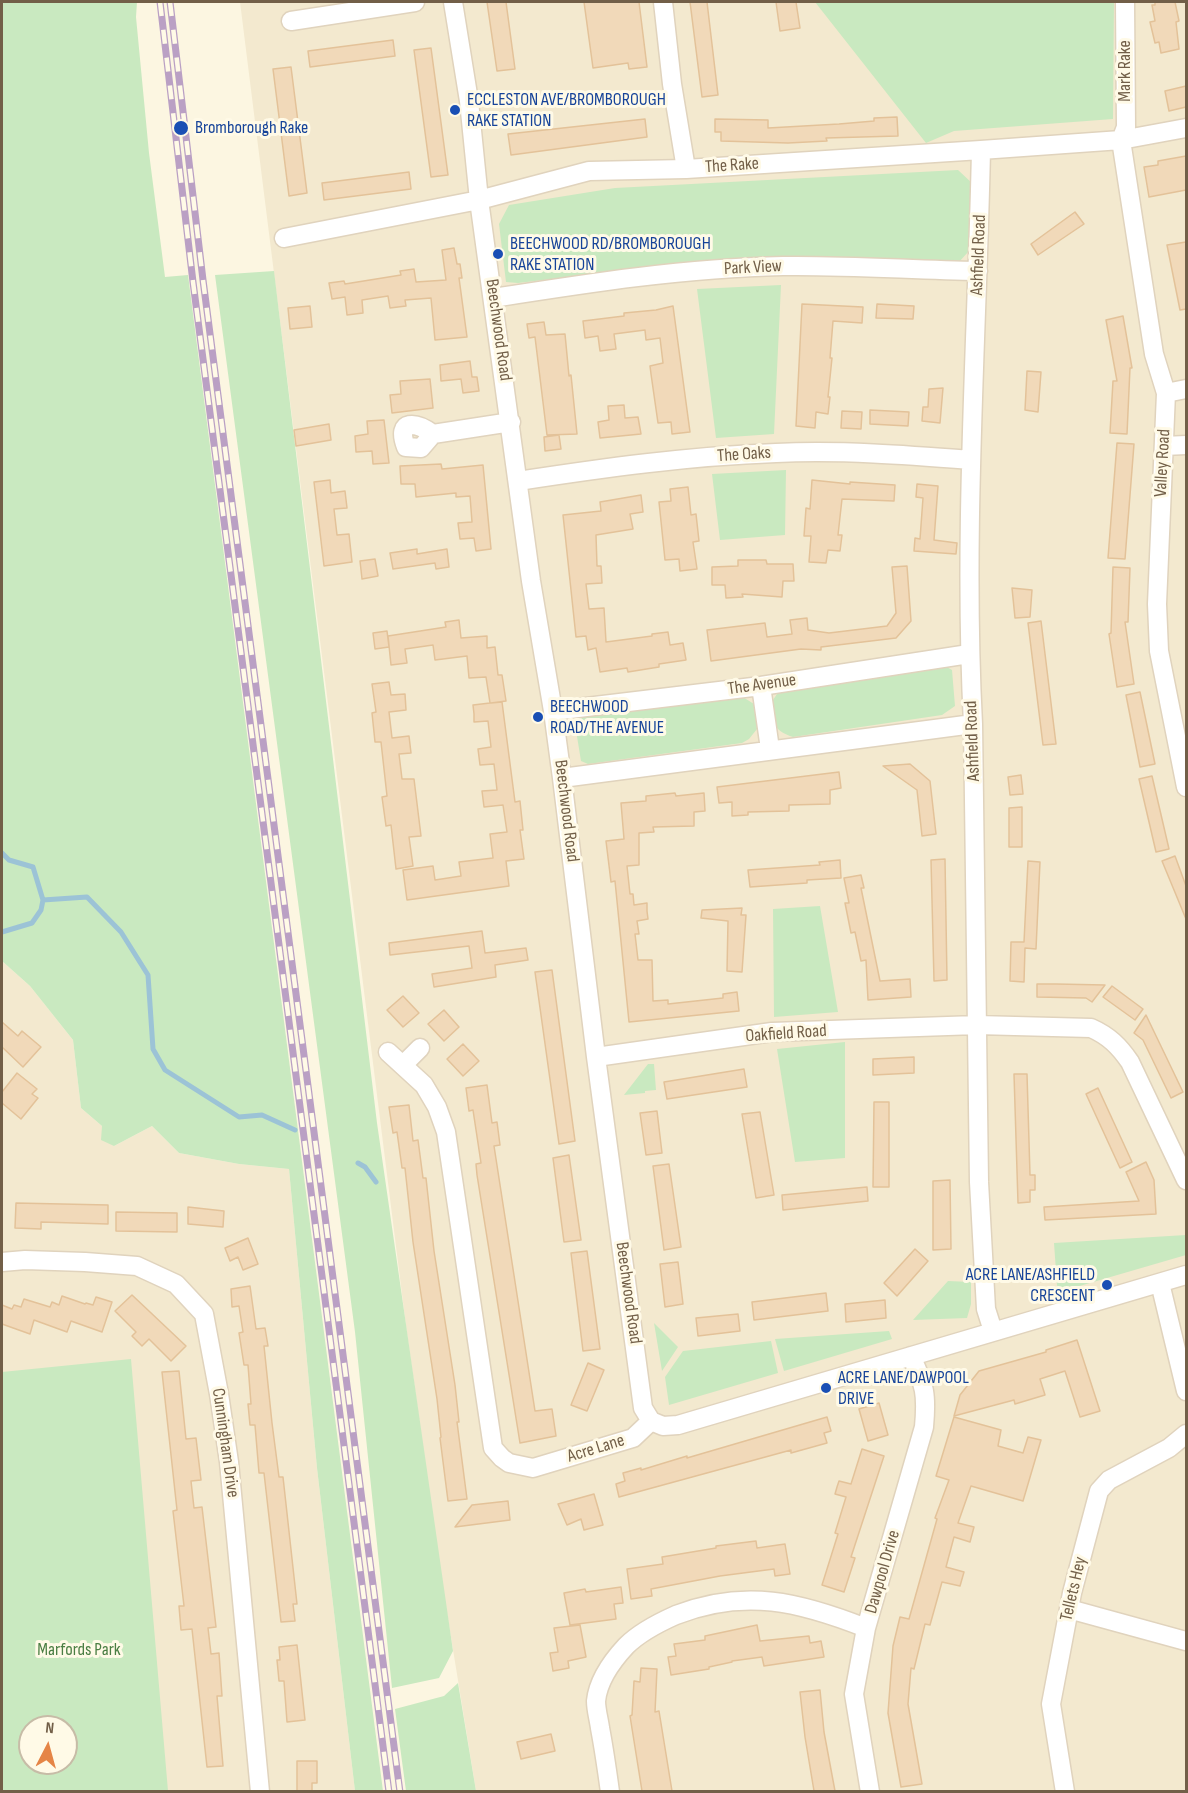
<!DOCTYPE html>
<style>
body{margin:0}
#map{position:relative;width:1188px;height:1793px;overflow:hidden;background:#fcf6e1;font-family:"Sofia Sans Condensed",sans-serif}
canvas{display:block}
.frame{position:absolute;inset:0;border:3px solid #725f48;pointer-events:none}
.north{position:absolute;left:18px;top:1715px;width:60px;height:60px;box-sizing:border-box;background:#fffae7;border:2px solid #c7bca7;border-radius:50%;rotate:6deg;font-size:16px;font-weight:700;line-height:24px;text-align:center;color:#725f48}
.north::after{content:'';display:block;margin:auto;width:21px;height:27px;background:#e58546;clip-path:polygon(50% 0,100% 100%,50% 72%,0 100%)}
</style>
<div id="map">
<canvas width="1188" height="1793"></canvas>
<div class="frame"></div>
<div class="north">N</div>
</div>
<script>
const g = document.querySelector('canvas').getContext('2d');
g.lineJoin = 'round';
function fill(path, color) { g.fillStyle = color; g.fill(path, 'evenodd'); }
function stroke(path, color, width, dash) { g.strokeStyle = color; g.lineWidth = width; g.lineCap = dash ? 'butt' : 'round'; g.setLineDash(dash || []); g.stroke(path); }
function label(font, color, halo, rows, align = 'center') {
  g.font = font + ' "Sofia Sans Condensed",sans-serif'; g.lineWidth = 6; g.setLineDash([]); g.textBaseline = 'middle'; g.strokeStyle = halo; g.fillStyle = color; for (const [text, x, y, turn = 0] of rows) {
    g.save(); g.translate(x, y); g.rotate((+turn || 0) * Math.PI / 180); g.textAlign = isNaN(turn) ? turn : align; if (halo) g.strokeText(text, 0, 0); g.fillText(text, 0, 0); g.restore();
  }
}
const residential = new Path2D(`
 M240,2h946v1789h-710l-34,-209 -36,-256z
 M2,961l28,25 43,54 8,68 21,18 12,20 38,-20 27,27 60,11 50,5 28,299 38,323h-353zM30,1727h36v36h-36z`);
const green = new Path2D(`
 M2,2h135l-1,15 13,136 16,124 23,-2 195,1516h-28l-38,-323 -28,-299 -50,-5 -60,-11 -27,-27 -38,20 -13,-6 1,-14 -21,-18 -8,-68 -43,-54 -28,-25z
 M815,2h299l-1,117 -159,12 -28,12z
 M958,170l15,14 -4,67 -11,12 -288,2 -152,18 -12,-1 -7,-58 10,-19 106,-17z
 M274,271l103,852 76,528 -14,27 -47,10 -37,-356 -140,-1057z
 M781,285l-7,149 -58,4 -19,-149z
 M786,470l-1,65 -65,5 -8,-66z
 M945,666l7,4 3,36 -13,9 -149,22c-21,-7 -19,-14 -22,-34l6,-9 8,-6z
 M738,694l16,10 3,25 -8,10 -7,4 -154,21 -7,-3 -7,-43 6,-4z
 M820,906l18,106 -64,5 -1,-108z
 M845,1042v116l-50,4 -18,-113z
 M648,1064h6l2,26 -11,1v2l-21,2z
 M1186,1235v20l-127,37 -2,-7 -3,-42z
 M948,1281l23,1v22l-4,14 -54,2z
 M654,1323l24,24 -16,24z
 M889,1331l3,8 -108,32 -9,-32z
 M771,1341l7,32 -109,32 -4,-28 18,-26z
 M131,1359l37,432h-166v-419zM30,1727h36v36h-36z
 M458,1683l18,108h-70l-11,-82 49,-13z`);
const stream = new Path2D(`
 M2,853l7,7 24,7 10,33 44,-3 34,35 27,43 5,74 12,21 74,47 23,-2 33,15
 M2,932l30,-9 9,-13 2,-10
 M358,1163l7,4 11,15`);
const building = new Path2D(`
 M487,2h19l9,67 -18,2z
 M584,2h55l8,65 -18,2 -1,-6 -35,5z
 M690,2h17l11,93 -16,2z
 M776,2h20l4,26 -20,3z
 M1155,2h20l4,19 -3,1 3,27 -18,4 -2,-11 -4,1 -5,-21 5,-1 -3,-16h3z
 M393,40l2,16 -85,11 -2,-16z
 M431,48l17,127 -17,2 -17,-127z
 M291,67l16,126 -18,3 -16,-127z
 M1186,86v21l-17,4 -4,-20z
 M897,117l1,19 -72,2 1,3 -39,2 -67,-2v-9h-6v-13l53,1v8l71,-4 35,-3v-3z
 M645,119l2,18 -136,18 -3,-21z
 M1186,156v34l-37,7 -5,-30 14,-2v-4z
 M409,172l2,17 -87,11 -2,-17z
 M1075,212l9,12 -46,31 -7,-11z
 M1186,242v67l-6,1 -13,-65z
 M454,248l3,16h3l2,14h-3l8,59 -32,3 -4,-42 -26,2 1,6 -16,2 -2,-12 -26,4 1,13 -16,2 -2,-18 -13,2 -3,-16 15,-2 1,3 56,-9 -1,-4 14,-2 2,13 30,-2 -4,-30z
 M802,304l61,3 -1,16 -29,-2 -3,37h2l-4,39h2l-2,17 -12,-2 -1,16 -19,-2z
 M877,304l37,2 -1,13 -37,-1z
 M310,306l2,21 -22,2 -2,-21z
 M673,306l17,126 -18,2 -1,-12 -13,1 -7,-49 -1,-8 13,-3 -3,-25 -14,2 -1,-10 -31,4 2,15 -16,2 -2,-15 -13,2 -2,-17 41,-5v-3l32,-3z
 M1123,316l9,52h-2l-3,66 -17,-1 3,-52h4l-11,-61z
 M544,322l2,13 19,-1 4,42 2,-1 6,59 -30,1 -12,-98 -6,1 -2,-14z
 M470,361l2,16h5l2,14 -16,2 -2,-14 -20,2 -1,-16z
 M1027,371l14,1 -3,40 -13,-2z
 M430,379l3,29 -41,5 -2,-18 11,-1 -1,-13z
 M943,388l-3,35 -18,-2 1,-14h5l1,-18z
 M624,405l1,13 13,-1 3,17 -41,4 -2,-16 11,-2 -1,-14z
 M870,410l39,2 -1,14 -38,-2z
 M842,411l20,1 -1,17 -20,-1z
 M384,420l5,43 -16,1 -1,-13 -16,1 -1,-16 13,-2 -1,-13z
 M329,424l2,16 -35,6 -2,-16z
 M559,435l2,14 -16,2 -1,-14z
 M1117,443l17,1 -9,115 -17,-1z
 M441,464l1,5 41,-4 8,84 -15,2 -2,-13 -14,1 -2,-16 14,-1 -2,-26 -14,1v-4l-40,4 -1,-13h-14l-1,-18z
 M330,480l1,13 14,-2 2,17 -13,1 3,26 12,-1 3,28 -28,4 -10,-84z
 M812,480l38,4v-2l45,3 -1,16 -52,-2 -4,36h4l-2,16 -12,-1 -2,13 -17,-1 2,-26h-7l2,-28 4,1z
 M917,484l21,2 -4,54 23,3 -1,11 -42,-3 1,-13 5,1 3,-41 -7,-1z
 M688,487l3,28 5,-1 3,27 -6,1 4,27 -17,2 -1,-12 -14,1 -6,-58 12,-1 -1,-12z
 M641,495l2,17 -13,2 3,15 -37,6 1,31h4l1,17 -16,1 3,25 15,-1 2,34 46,-6v-2l16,-2 2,13 13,-2 3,17 -27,4v3l-31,5 -1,-4 -27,4 -4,-24 -8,2 -2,-14 -10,1 -13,-122 38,-4 -1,-9z
 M417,549v5l30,-5 2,18 -13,2 -1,-6 -42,6 -3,-16z
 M375,559l3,17 -16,3 -2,-18z
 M738,560h28l1,4h26l1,17h-11l-1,16 -40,-3 1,3 -17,1 -1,-13h-13v-18l26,-1z
 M907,566l4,55 -15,17 -75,9v3l-20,-1 -90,12 -4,-31 58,-7 2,14 25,-3 -2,-14 17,-2 1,12 21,3 58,-7 9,-13 -4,-46z
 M1113,567l17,1 -2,54h-3l9,62 -17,3 -8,-53 2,-1z
 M1012,588l20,2 -2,27 -15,1z
 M459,620l2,18 26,-2v12l8,-1 3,28h4l4,26 -15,2 11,-1 13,100 5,-1 3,29h-3l4,29 -18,2 3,25 -102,14 -4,-30 30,-4 2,14 26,-4 -2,-14 34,-4 -3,-24 17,-2 -4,-27 -19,2 -2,-16 15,-1 -3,-26 -14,1 -2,-16 13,-2 -3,-26 -14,1v-8l-1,-9 17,-2 -4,-26 -17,1 -2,-22 -32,4 -2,-15 -28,4 2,14 -16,2 -3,-29 58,-9 -1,-5z
 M1041,621l15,123 -13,1 -15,-122z
 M387,631l2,16 -14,2 -2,-16z
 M389,682l2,13 14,-1 1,16 -17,2 3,26 17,-2 2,17 -12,1 3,25h12l7,57 -12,1 4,29 -17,3 -5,-44 -5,1 -4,-29 5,-1 -6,-54h-6l-3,-29 4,-1 -4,-28z
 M1140,692l15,72 -15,3 -14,-72z
 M910,764l20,17 6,53 -14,2 -5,-46 -34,-24z
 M839,772l2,16 -11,2v14l-41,1v6l-41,1v3l-16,1v-14l-13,1 -2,-16z
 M1021,775l2,19 -13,1 -2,-18z
 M1152,776l17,73 -13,3 -17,-73z
 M675,793l1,3 28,-3 1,18 -11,1v14l-41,1 1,5 -15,1v32l-12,1 3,28h3l1,11 13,-2v8l1,8 -11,2 2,13h-4l3,26h14l1,41 15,-1v4l55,-6v-4l14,-2 2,19 -110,11 -14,-141 -4,1 -5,-41 18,-2 -3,-36 25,-2v-5z
 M1022,807v40h-13v-39z
 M1175,856l11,30v33l-24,-58z
 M945,859l2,121 -13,1 -3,-121z
 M840,860l1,18 -34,2v3l-57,4 -2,-17 72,-5 -1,-3z
 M1028,861l12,1 -4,87 -11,-1 -1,34 -14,-1 1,-39h13z
 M861,875l3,13h-3l19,93 30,-2 1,18 -43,3 -2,-40 -5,1 -6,-29 -4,1 -6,-30h4l-5,-25z
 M742,908l-1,7h5l-4,57 -15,-1 1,-50 -27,-3 1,-8z
 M482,931l3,22 41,-5 2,12 -33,5 1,12 -62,10 -2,-13 40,-6 -3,-22 -79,9 -1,-12z
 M552,970l23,171 -16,3 -24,-172z
 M1037,984h19l49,1 -13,17 -6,-4 -49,-1z
 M1112,986l31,23 -8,11 -32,-23z
 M403,996l16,17 -16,14 -16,-17z
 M444,1010l15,17 -15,14 -16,-17z
 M1146,1015l37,77 -12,6 -28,-58 -9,-7z
 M2,1022l16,14 4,-5 19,16 -18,20 -21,-20z
 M463,1044l16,17 -16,15 -16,-17z
 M914,1057v16l-41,2v-16z
 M744,1069l3,18 -80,12 -3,-17z
 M17,1073l20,16 -5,5 6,4 -17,21 -19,-16v-11z
 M1014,1074h13l3,101h5v15h-5v12l-12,1z
 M487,1085l5,38 5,-1 3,23 -6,1 41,265 17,-2 4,27 -36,7 -43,-268 -1,-11 5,-1 -8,-53 -4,1 -3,-23z
 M1098,1088l34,74 -12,6 -34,-74z
 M874,1102h15v85h-16z
 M409,1105l4,36 5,-1 5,38h3l8,73 21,134 4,37h-2l10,77 -19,2 -8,-63 1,-1 -4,-38 -24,-157 -8,-74h-3l-5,-36 -4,1 -4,-26z
 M657,1111l5,42 -16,2 -6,-42z
 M760,1112l14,83 -18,3 -14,-84z
 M569,1155l12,85 -17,2 -11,-84z
 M1146,1162l8,18 2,34 -111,6 -1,-13 95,-6 -13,-29z
 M669,1164l12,83 -17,3 -11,-84z
 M950,1180l1,69 -18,1v-69z
 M867,1187l1,14 -85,9 -1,-15z
 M16,1203l92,2v19l-67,-2v7l-26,-1z
 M188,1207l36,4 -1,16 -35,-3z
 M116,1212l61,1v19l-61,-1z
 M248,1238l10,26 -15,6 -5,-13 -8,4 -5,-13z
 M915,1249l13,12 -31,35 -13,-13z
 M587,1251l13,98 -17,2 -12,-98z
 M678,1262l5,42 -18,3 -5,-43z
 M250,1286l6,43 9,-1 3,18h-4l8,77 7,54h4l14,127h-4l2,17 -14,1 -17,-149h-5l-4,-48h-5l-2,-21h3l-3,-39h-4l-5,-32 4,-1 -4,-26 -7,1 -1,-18z
 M826,1293l2,18 -74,9 -2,-18z
 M132,1295l54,51 -15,15 -22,-22 -7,7 -10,-10 4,-4 -21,-21z
 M62,1296l23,8 1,-1 7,2 3,-8 16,5 -10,30 -31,-11 -4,11 -33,-12 -4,14 -28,-10v-19l10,4 2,-4 7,2 3,-8 26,8 2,-5 7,3z
 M885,1300l1,18 -40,4 -1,-18z
 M738,1314l2,17 -42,5 -2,-18z
 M1077,1340l23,71 -20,6 -15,-46 -25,8 5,16 -30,9 -1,-4 -60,16 6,-21 19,-24 67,-19v-2z
 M588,1363l16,7 -17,41 -16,-6z
 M179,1371l7,68 10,-1 5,42 -10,1 3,27 8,-1 14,120 -8,1 3,26 8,-1 3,43h-5l6,70 -16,1 -15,-138 -11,1 -2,-24h5l-11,-95 4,-1 -15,-138z
 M879,1403l9,32 -20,6 -9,-32z
 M827,1417l4,14 -7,2 3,10 -36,10v-3l-172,47 -3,-13 9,-3 -2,-8 18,-5v2l46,-14v2z
 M954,1417l47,13 -3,16 25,7 5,-16 13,3 -18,61 -52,-15 -13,37 16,4 -4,15 -16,-5 -8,30 18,5 -4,14 -18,-4 -12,43 -5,-1 -11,45 -3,-1 -3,36 14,80 -21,3 -13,-74 5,-67 7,-29 9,2 28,-100 -2,-1 14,-38 -13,-4z
 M862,1449l22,7 -33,101 4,1 -11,34 -22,-7 16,-51 -3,-1 11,-36 -11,-3 2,-7 2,-6 12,3z
 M594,1494l9,31 -19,5 -3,-11 -14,6 -9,-21z
 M508,1501l2,19 -55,7 17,-22z
 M756,1541l1,7 28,-4 5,30 -15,2 -1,-7 -54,7 -69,13 1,7 -21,3 -4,-30 36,-5 -1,-7 54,-9v-2z
 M621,1587l2,16 -9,1 2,15 -46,6 -6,-32 21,-4 1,3z
 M580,1625l6,32 -18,4 1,7 -16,3 -3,-18 8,-1 -4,-24z
 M757,1625l3,16 49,-5 1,7 11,-2 3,16 -60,9 -2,-9 -30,4v1l-23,5v2l-38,6 -3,-18 8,-1 -2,-12 31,-4v-4z
 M297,1645l8,75 -18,2 -3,-41h-5l-2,-21h3l-1,-13z
 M641,1668l16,1 -2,43 4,-1 13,80h-30l-12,-75 2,-1 2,-34 6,1z
 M820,1690l4,42 11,59h-21l-9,-54 -5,-45z
 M551,1734l4,17 -34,8 -4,-17z
 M297,1761h20v22h-5v8h-15z`);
const minor = new Path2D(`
 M453,2l16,99 10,99 52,381 22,130 9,67 34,279 47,351 8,13
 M663,2l9,82 14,85
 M1125,2l1,125 -5,13 33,214 12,39 -9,211 2,47 27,136
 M291,21l124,-19
 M981,150c-4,191 -18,383 -8,574l6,458 7,127 7,22
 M284,238l195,-38 110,-29 97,-2 295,-19 140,-10 65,-12
 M493,298c96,-15 192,-30 290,-32 65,-1 130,4 195,5
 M1166,393l20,-4
 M433,434c-16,-12 -38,-16 -27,13l15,1 12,-14 78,-12
 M1164,446l22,-1
 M518,481c85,-13 171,-25 258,-28 65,-3 130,2 195,7
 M761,686l9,63
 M553,711l208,-25 208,-32
 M562,778l411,-54
 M388,1052l36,33 13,22 9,25 47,316 9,10 7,5 24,5 100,-30 18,-17
 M596,1057l176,-25 205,-7 114,3c18,8 28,18 39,34l56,118
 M403,1065l17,-17
 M2,1262l23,-2 60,2 52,4 39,18 28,30 15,80 10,68 31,330
 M1160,1283l26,108
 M651,1421l12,5 15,-1 508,-150
 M1069,1609l117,32
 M610,1792c-3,-22 -6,-43 -10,-64 -1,-8 -4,-18 -4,-27 2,-20 17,-41 30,-55 14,-14 32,-23 50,-31 69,-27 124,-13 190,13
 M870,1792l-16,-98 12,-66 58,-201c3,-33 1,-41 -13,-71
 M1065,1792l-14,-88 21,-111 27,-102 10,-11 60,-32 17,-14`);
const rail = new Path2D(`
 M160,2l33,280 196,1510
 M170,2l33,278 197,1512`);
const markers = [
 [455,110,6,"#1a4fb4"],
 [181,128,8,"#1a4fb4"],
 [498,254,6,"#1a4fb4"],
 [538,717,6,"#1a4fb4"],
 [1107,1285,6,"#1a4fb4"],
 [826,1388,6,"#1a4fb4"]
];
const streetNames = [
 ["Mark Rake",1125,71,-90],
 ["The Rake",732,166,-4],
 ["Ashfield Road",979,255,-88],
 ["Park View",753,268,-3],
 ["Beechwood Road",498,330,82],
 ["The Oaks",744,455,-4],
 ["Valley Road",1163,463,-87],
 ["The Avenue",762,685,-8],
 ["Ashfield Road",973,741,-92],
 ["Beechwood Road",566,811,83],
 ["Oakfield Road",786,1034,-4],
 ["Beechwood Road",628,1293,82],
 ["Cunningham Drive",225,1443,82],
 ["Acre Lane",596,1449,-17],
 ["Dawpool Drive",883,1572,-74],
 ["Tellets Hey",1074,1589,-77]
];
const transitNames = [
 ["ECCLESTON AVE/BROMBOROUGH",467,100],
 ["RAKE STATION",467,121],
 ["Bromborough Rake",195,128],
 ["BEECHWOOD RD/BROMBOROUGH",510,244],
 ["RAKE STATION",510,265],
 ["BEECHWOOD",550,707],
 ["ROAD/THE AVENUE",550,728],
 ["ACRE LANE/ASHFIELD",1095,1275,"right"],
 ["CRESCENT",1095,1296,"right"],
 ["ACRE LANE/DAWPOOL",838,1378],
 ["DRIVE",838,1399]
];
const parkNames = [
 ["Marfords Park",79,1650]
];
fill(residential, '#f3e9cf');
fill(green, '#c9e9c0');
stroke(stream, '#9cc3d6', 5);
fill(building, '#f1d9b9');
stroke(building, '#e3c299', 1.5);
stroke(minor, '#e0d3bd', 21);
stroke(minor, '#fff', 18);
stroke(rail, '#baa0c4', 7);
stroke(rail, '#fffae7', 4.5, [14]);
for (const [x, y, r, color] of markers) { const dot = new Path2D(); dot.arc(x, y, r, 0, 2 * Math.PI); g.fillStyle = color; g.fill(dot); stroke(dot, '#fffae7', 2); }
label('18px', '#725f48', '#fffae7', streetNames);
label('18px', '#164399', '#fffae7', transitNames, 'left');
label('18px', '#4a7e43', '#fffae7', parkNames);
</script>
